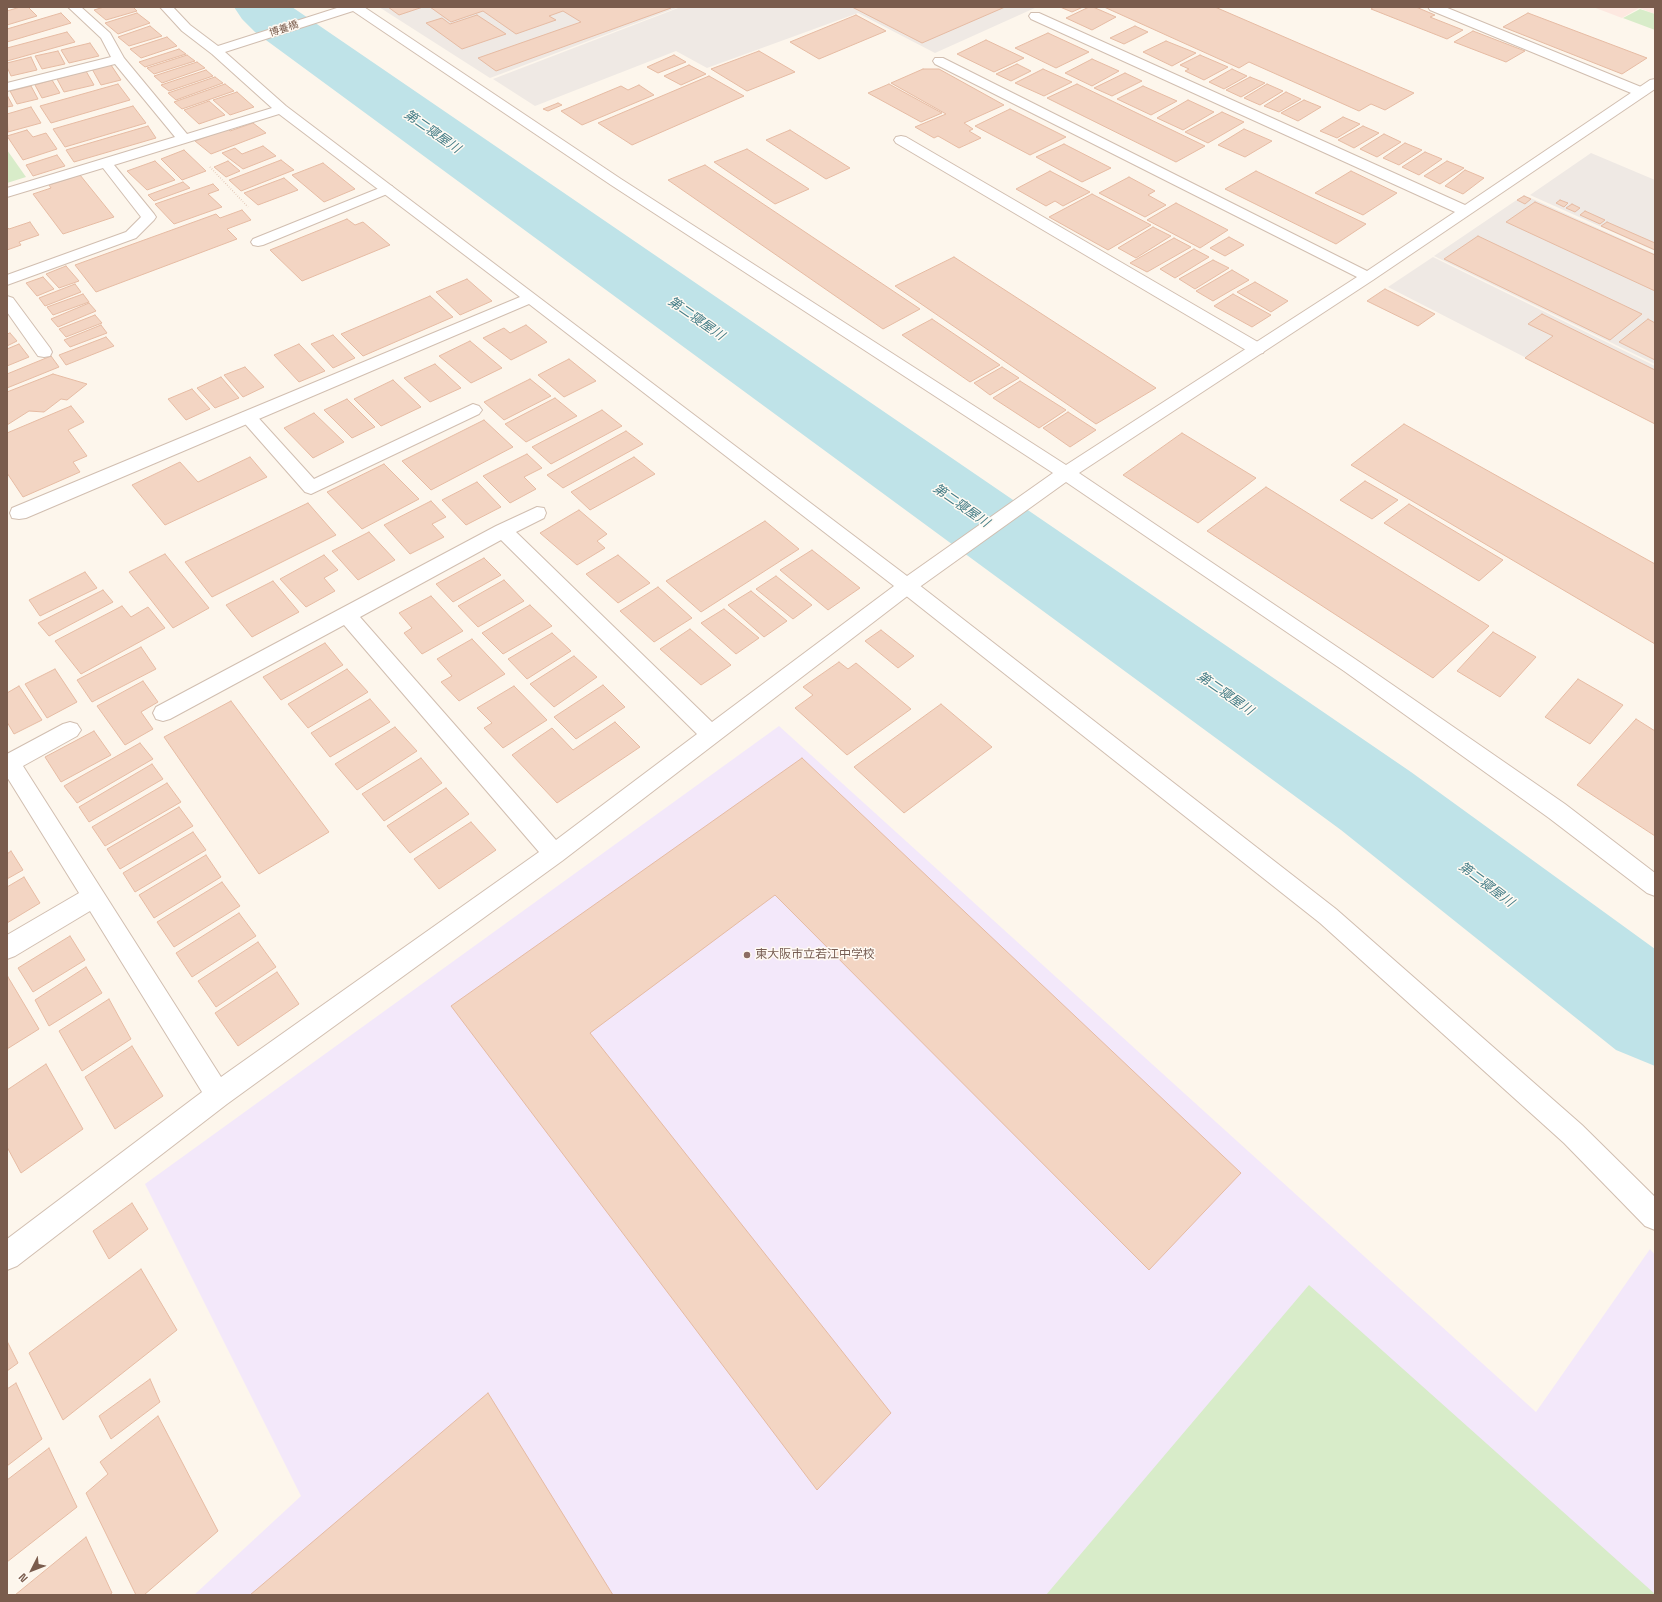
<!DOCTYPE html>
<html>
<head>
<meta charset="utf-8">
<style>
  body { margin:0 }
  #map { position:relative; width:1662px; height:1602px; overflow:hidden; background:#fdf6ec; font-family:"Space Grotesk",sans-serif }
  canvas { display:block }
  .frame { position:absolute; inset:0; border:8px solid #7a5c4d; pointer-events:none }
  .north { position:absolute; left:12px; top:1550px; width:40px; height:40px; -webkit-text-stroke:3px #fffaf3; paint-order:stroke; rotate:228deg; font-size:11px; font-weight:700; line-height:16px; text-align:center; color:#7a5c4d }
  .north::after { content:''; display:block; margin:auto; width:14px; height:18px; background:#7a5c4d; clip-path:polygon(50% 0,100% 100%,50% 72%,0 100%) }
</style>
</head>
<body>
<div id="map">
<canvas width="1662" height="1602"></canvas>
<div class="frame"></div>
<div class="north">N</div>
</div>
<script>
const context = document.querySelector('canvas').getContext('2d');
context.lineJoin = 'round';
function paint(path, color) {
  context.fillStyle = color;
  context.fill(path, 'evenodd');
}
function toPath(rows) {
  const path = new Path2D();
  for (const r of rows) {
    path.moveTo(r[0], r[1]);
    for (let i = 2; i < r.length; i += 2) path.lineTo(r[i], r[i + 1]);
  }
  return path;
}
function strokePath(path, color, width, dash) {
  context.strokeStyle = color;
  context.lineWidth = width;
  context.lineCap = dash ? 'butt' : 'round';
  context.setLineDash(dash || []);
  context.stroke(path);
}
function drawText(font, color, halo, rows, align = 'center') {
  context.font = font + ' "Space Grotesk","Noto Sans JP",sans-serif';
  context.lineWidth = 3;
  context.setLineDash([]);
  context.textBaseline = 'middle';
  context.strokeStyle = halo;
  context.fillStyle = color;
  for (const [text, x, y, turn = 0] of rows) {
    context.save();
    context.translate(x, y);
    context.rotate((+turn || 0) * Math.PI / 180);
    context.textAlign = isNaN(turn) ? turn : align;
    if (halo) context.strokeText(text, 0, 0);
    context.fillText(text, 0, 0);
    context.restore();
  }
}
paint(toPath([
  [1593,7,1655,7,1655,14,1639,8,1622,18]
]), '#fde8e0');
paint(toPath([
  [379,7,674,7,676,8,490,78],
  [676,7,1037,7,935,53,858,13,707,68,676,51,535,106,493,79,678,8],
  [1591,153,1655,180,1655,251,1530,195],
  [1524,195,1655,254,1655,364,1434,256],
  [1433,257,1655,366,1655,424,1388,287]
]), '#efe9e4');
paint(toPath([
  [779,726,1536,1412,1650,1249,1655,1255,1655,1595,194,1595,301,1496,145,1184]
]), '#f3e8fa');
paint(toPath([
  [1640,9,1655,14,1655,30,1623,18],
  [7,150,26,177,7,183],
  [1309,1285,1655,1594,1655,1595,1046,1595]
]), '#d8ecc9');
paint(toPath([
  [234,7,292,7,1411,772,1655,949,1655,1066,1616,1050,1341,830,255,32,242,19,234,7]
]), '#bfe3e8');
const building = toPath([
  [20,7,28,7,37,16,7,25,7,11,20,7],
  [104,7,133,7,137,11,106,20,94,10,104,7],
  [388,7,423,7,399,15,388,7],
  [430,7,670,7,671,8,496,71,478,58,581,22,563,11,549,16,556,20,516,34,483,11,451,22,430,7],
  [852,7,1005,7,922,43,852,7],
  [1060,7,1083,7,1072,12,1060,7],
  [1089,7,1093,7,1116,17,1092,30,1066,18,1089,7],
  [1104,7,1215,7,1414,93,1385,110,1371,104,1359,111,1249,62,1239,68,1104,7],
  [1374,7,1416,7,1435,15,1430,17,1463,30,1447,39,1371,9,1374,7],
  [61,13,71,23,7,42,7,29,61,13],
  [137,13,150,23,118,34,105,23,137,13],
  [1528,13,1647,58,1622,74,1503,27,1528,13],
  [477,15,506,34,462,49,426,23,442,18,450,24,477,15],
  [856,15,886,31,819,59,790,42,856,15],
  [150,26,162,36,129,46,118,37,150,26],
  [1135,26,1148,32,1124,44,1110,38,1135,26],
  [1473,31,1525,51,1506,62,1454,42,1473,31],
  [67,32,75,42,7,61,7,48,67,32],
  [1048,33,1089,52,1056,68,1015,48,1048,33],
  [167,37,177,46,141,58,130,49,167,37],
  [986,40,1024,58,994,72,957,54,986,40],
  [1166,41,1196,53,1172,66,1143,52,1166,41],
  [90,43,99,56,69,63,61,50,90,43],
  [179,49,186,54,145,67,139,62,179,49],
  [58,51,65,64,42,69,35,56,58,51],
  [759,51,795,72,747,91,711,69,759,51],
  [187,55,195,61,154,74,147,68,187,55],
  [674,55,686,62,658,73,647,67,674,55],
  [1200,55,1228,67,1204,80,1185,71,1189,69,1180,65,1200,55],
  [31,57,37,70,11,76,7,67,7,63,31,57],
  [1092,59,1119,71,1092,86,1065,73,1092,59],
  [197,62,205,68,162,83,154,76,197,62],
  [1017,64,1031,71,1011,81,996,74,1017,64],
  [111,65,121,80,101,85,92,69,111,65],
  [689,65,706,74,681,85,664,76,689,65],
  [923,69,939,69,1004,105,964,123,973,129,969,131,981,138,959,148,938,136,934,138,915,127,946,114,891,83,923,69],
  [1043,69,1072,82,1044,96,1015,83,1043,69],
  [1232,69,1247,76,1224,89,1209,82,1232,69],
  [206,70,213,76,169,91,161,85,206,70],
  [86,71,94,85,64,92,57,79,86,71],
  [1125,73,1142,81,1112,96,1094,88,1125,73],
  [709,76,744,96,632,145,598,123,709,76],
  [215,77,223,83,176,100,168,93,215,77],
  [1250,77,1265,83,1241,97,1226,90,1250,77],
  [52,80,60,93,42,98,35,85,52,80],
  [118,84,130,100,51,123,40,106,118,84],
  [225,84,234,91,182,109,174,102,225,84],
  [889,84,942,113,921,122,868,93,889,84],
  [1077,84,1205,146,1176,162,1047,98,1077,84],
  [1267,84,1283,91,1260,105,1244,98,1267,84],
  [639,85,654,95,582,125,561,111,621,86,628,90,639,85],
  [31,86,38,99,17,104,10,91,31,86],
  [1143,86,1177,101,1151,115,1117,99,1143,86],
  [237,92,254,107,230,115,213,100,237,92],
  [1286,92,1301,99,1279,112,1264,106,1286,92],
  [7,95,13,106,7,107,7,95],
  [1188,100,1214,112,1183,130,1157,118,1188,100],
  [1304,100,1321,107,1298,121,1281,113,1304,100],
  [209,101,225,115,199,124,184,110,209,101],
  [558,103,562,105,548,111,543,109,558,103],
  [133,106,146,123,65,147,53,129,133,106],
  [31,107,41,123,8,132,7,114,31,107],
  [1010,109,1066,137,1030,155,975,126,1010,109],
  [1222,112,1244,122,1208,143,1185,132,1222,112],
  [1343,117,1360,124,1337,138,1320,131,1343,117],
  [253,123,266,133,211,154,195,141,228,129,230,131,253,123],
  [148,126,156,138,74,162,66,150,148,126],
  [1363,126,1379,133,1354,148,1338,140,1363,126],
  [1244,129,1272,141,1245,157,1218,145,1244,129],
  [27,130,33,137,46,133,57,149,23,160,7,136,27,130],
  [790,130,850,168,826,179,766,140,790,130],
  [1384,134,1401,142,1377,157,1360,149,1384,134],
  [1405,143,1422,150,1399,165,1383,158,1405,143],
  [1064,144,1111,168,1082,182,1036,157,1064,144],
  [263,146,276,156,243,169,222,153,235,148,242,154,263,146],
  [747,149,809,189,775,204,714,162,747,149],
  [184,150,206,171,182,180,161,159,184,150],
  [1425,152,1442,159,1419,175,1402,167,1425,152],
  [57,155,65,166,33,176,26,165,57,155],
  [281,160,294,170,241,191,229,180,281,160],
  [155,161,175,180,147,190,127,171,155,161],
  [228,161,240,171,226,177,214,167,228,161],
  [1447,161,1464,168,1440,184,1424,176,1447,161],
  [323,163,355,189,324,202,292,175,323,163],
  [705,165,920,309,883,329,668,180,705,165],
  [1465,170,1484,178,1463,194,1445,186,1465,170],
  [1050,171,1090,192,1063,206,1055,201,1046,206,1016,189,1050,171],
  [1256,171,1366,224,1336,244,1225,189,1256,171],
  [1351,171,1397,193,1363,215,1315,193,1351,171],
  [80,175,114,217,63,234,33,194,51,188,49,185,80,175],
  [1129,177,1155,191,1148,195,1166,205,1145,217,1099,193,1129,177],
  [284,178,298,190,258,205,244,193,284,178],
  [183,182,190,188,154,201,148,195,183,182],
  [213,184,219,190,208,194,222,207,174,224,155,204,213,184],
  [1092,194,1151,225,1108,250,1049,217,1092,194],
  [1524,196,1531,199,1525,204,1517,200,1524,196],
  [1560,200,1568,203,1564,207,1556,203,1560,200],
  [1535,202,1655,255,1655,291,1506,222,1535,202],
  [1176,203,1228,230,1200,248,1147,220,1176,203],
  [1572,204,1580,208,1575,212,1566,208,1572,204],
  [242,210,251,220,227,229,237,239,96,292,75,265,216,214,220,218,242,210],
  [1585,211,1605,220,1600,224,1580,215,1585,211],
  [347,219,355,225,363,222,390,245,302,281,270,250,347,219],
  [30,222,39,235,19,242,21,245,7,250,7,227,9,229,30,222],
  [1607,222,1655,243,1655,250,1601,226,1607,222],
  [1153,227,1171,236,1136,258,1118,248,1153,227],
  [1478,236,1642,314,1610,340,1444,259,1478,236],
  [1229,237,1244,245,1225,256,1210,248,1229,237],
  [1174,238,1191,247,1147,272,1130,263,1174,238],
  [1194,249,1209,257,1175,278,1160,269,1194,249],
  [954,257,1156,388,1096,424,895,286,954,257],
  [1213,260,1229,268,1195,289,1179,279,1213,260],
  [66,266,79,281,59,288,46,274,66,266],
  [1232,270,1249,280,1213,301,1196,291,1232,270],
  [43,277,54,289,37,296,26,283,43,277],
  [467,279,492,301,460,315,436,292,467,279],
  [1255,282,1288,301,1271,312,1237,292,1255,282],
  [75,284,81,292,45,306,39,298,75,284],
  [1385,289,1435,314,1418,326,1367,301,1385,289],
  [83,294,89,302,53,315,47,307,83,294],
  [1233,294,1271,315,1252,327,1214,306,1233,294],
  [430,296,453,317,363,356,341,334,430,296],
  [89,303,96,311,58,327,51,319,89,303],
  [1542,314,1655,370,1655,424,1525,358,1553,336,1528,324,1542,314],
  [95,315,102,323,66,337,59,329,95,315],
  [932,319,1000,365,970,382,902,335,932,319],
  [1648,319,1655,323,1655,360,1619,342,1648,319],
  [101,325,107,333,70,347,64,340,101,325],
  [526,325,547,342,511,360,483,338,504,328,510,333,526,325],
  [10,333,17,341,7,346,7,334,10,333],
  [333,335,355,358,333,368,311,344,333,335],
  [106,337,114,346,66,365,59,355,106,337],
  [470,341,502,368,471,383,439,356,470,341],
  [19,344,29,357,7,366,7,349,19,344],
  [299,344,325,371,299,382,274,355,299,344],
  [51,356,59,367,7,388,7,374,51,356],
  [569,359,596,381,564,397,538,375,569,359],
  [435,364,461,388,430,402,404,378,435,364],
  [245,367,264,387,243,397,224,375,245,367],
  [1002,367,1019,378,990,395,974,383,1002,367],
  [53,374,87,384,67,400,61,399,44,412,29,411,7,425,7,392,53,374],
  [221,377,239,398,215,408,197,388,221,377],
  [530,379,551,396,504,420,484,402,530,379],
  [393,380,421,407,381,426,354,399,393,380],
  [1020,381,1066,410,1039,428,993,398,1020,381],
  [192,389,210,409,186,420,168,399,192,389],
  [555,398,577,416,526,442,505,424,555,398],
  [347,399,375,427,352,438,324,410,347,399],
  [71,406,84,422,68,430,87,456,73,462,80,472,23,497,7,473,7,433,71,406],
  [602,410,622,426,551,464,532,447,602,410],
  [1068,412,1096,430,1070,447,1043,428,1068,412],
  [314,413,344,442,313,458,284,428,314,413],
  [484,420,513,447,431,490,402,461,484,420],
  [1404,424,1655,564,1655,644,1351,465,1404,424],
  [626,431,643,444,563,488,547,475,626,431],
  [1182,433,1256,478,1198,523,1123,475,1182,433],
  [527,454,542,468,524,477,536,489,510,503,483,476,527,454],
  [250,457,267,477,165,525,132,485,180,462,198,482,250,457],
  [634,457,655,474,590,510,571,492,634,457],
  [384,464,419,499,362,529,327,492,384,464],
  [1365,481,1398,500,1372,519,1340,500,1365,481],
  [477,482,501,507,466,525,442,500,477,482],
  [1266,487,1489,626,1433,678,1207,531,1266,487],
  [431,501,446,517,432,524,444,537,410,554,384,525,431,501],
  [308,503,336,535,212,597,185,562,308,503],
  [1409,504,1503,560,1479,581,1384,523,1409,504],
  [579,510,607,534,597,541,605,548,577,565,540,533,579,510],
  [765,521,799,549,701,612,666,581,765,521],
  [369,532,395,560,358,580,332,551,369,532],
  [812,550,860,588,828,610,780,570,812,550],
  [165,554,209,608,173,628,129,572,165,554],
  [324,555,338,570,324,578,335,591,306,607,280,579,324,555],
  [618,555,650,583,618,603,586,574,618,555],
  [484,558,501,575,453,602,436,584,484,558],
  [85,572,97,588,40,616,29,600,85,572],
  [776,576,812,605,793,619,756,589,776,576],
  [504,580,524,601,478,627,458,606,504,580],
  [273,581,299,612,252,637,226,605,273,581],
  [658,587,692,618,654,642,620,611,658,587],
  [103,590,113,602,49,636,38,623,103,590],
  [751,591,787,621,764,637,728,605,751,591],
  [431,596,463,631,422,654,404,633,412,628,399,613,431,596],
  [530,605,552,626,503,654,482,633,530,605],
  [122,606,131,617,148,607,165,628,81,674,55,641,122,606],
  [724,609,759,638,736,654,701,623,724,609],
  [690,629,731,665,701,685,660,649,690,629],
  [881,630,914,656,898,668,865,641,881,630],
  [1493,632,1536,657,1500,697,1457,671,1493,632],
  [552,633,571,651,527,679,508,659,552,633],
  [472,639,505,674,459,701,441,682,452,676,437,659,472,639],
  [325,643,343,665,281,700,263,677,325,643],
  [141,647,156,669,92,702,77,680,141,647],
  [574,656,597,677,554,707,530,684,574,656],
  [839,662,848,669,856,663,911,709,847,755,795,708,813,695,803,687,839,662],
  [55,669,77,702,47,718,25,684,55,669],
  [347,669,368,692,308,728,288,704,347,669],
  [1578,679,1623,705,1590,744,1545,717,1578,679],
  [143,681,158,702,141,712,153,729,125,745,97,706,143,681],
  [603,685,625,707,576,739,554,717,603,685],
  [19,686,42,720,14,734,7,722,7,693,19,686],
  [514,686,547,720,503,748,484,728,492,723,477,708,514,686],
  [370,699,390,722,330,757,311,733,370,699],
  [231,701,329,832,259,874,164,737,231,701],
  [941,704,992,747,904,813,854,767,941,704],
  [1636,719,1655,731,1655,836,1577,785,1636,719],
  [615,722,640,747,557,803,512,755,552,728,573,750,615,722],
  [395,727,417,751,357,790,335,764,395,727],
  [94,731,111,755,61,782,45,757,94,731],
  [140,743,153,759,77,803,64,786,140,743],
  [421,758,442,783,384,821,362,794,421,758],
  [802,758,1241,1173,1149,1270,775,895,590,1033,891,1413,817,1490,451,1006,802,758],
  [152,764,163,779,89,822,79,807,152,764],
  [167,783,181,802,105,846,92,827,167,783],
  [446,788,469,814,410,853,387,826,446,788],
  [179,807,193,826,120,869,107,849,179,807],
  [471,822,496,850,439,889,414,859,471,822],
  [193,832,206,850,135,892,123,873,193,832],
  [11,851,23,870,7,879,7,854,11,851],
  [206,855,221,877,154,918,139,895,206,855],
  [24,877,40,903,7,923,7,887,24,877],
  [222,882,240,906,174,947,157,922,222,882],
  [239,913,256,936,192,977,176,953,239,913],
  [70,936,85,960,33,992,18,968,70,936],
  [258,942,276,967,216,1007,198,981,258,942],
  [86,967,102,993,49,1026,35,1000,86,967],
  [277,972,299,1004,238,1046,215,1013,277,972],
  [8,977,39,1029,7,1049,7,978,8,977],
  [109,999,131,1039,82,1071,59,1031,109,999],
  [132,1046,163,1096,115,1129,85,1077,132,1046],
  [46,1064,83,1129,21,1173,7,1147,7,1090,46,1064],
  [132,1203,148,1229,109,1259,93,1231,132,1203],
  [141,1269,177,1330,63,1420,29,1353,141,1269],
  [7,1341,18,1363,7,1371,7,1341],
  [150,1379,160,1402,111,1439,99,1416,150,1379],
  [16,1383,42,1439,7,1466,7,1389,16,1383],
  [488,1393,613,1595,250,1595,488,1393],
  [158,1416,218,1531,144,1595,136,1595,86,1493,108,1474,100,1462,158,1416],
  [49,1448,77,1507,7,1562,7,1480,49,1448],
  [86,1537,112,1593,109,1595,15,1595,86,1537]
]);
paint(building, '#f3d5c3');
strokePath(building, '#e6bba3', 1);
const service = toPath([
  [1428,7,1445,7,1646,89,1648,92,1646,95,1636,95,1430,10,1428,7],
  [901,136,906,137,1263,345,1265,349,1263,353,1257,354,1251,353,896,143,894,140,896,137,901,136],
  [387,185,392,186,394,189,392,192,263,245,258,246,253,245,251,242,253,239,387,185],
  [7,296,13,298,50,348,52,352,50,356,44,357,38,356,7,312,7,296],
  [473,404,479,406,482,410,479,414,311,494,305,492,239,417,242,413,248,411,254,413,314,479,473,404]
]);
const minor = toPath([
  [68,7,81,7,110,33,124,58,187,134,272,108,212,54,182,31,160,7,173,7,190,25,218,46,340,7,364,7,621,179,1066,465,1357,277,935,64,933,61,935,58,943,58,1367,271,1455,212,1031,19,1029,16,1031,13,1039,13,1465,205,1650,80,1655,79,1655,89,1373,280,1079,473,1358,661,1565,804,1655,873,1655,896,1647,893,1549,818,1344,671,1066,482,914,591,562,861,227,1104,17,1266,7,1270,7,1239,202,1092,90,911,15,956,7,959,7,935,79,893,7,777,7,754,63,724,70,722,77,724,81,730,77,736,23,766,221,1077,539,852,344,625,170,719,163,721,156,719,153,713,156,707,496,526,537,507,544,508,546,513,544,518,516,532,712,722,894,586,529,304,26,518,19,519,12,518,10,513,12,508,520,297,279,114,114,165,154,214,156,217,154,220,136,238,7,285,7,275,126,232,141,217,103,168,7,197,7,188,175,137,115,64,7,91,7,83,111,57,101,38,68,7],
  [353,11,611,185,1053,473,907,576,286,106,225,52,353,11],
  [501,540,697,734,556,840,360,617,501,540]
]);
const tertiary = toPath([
  [907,579,914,581,1336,909,1582,1125,1655,1197,1655,1230,1645,1226,1564,1143,1320,923,900,591,897,586,900,581,907,579]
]);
strokePath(service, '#d1beb0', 2);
strokePath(minor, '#d1beb0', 2);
strokePath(tertiary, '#d1beb0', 2);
strokePath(toPath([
  [210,167,248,207]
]), '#d9b8a5', 1.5, [0.5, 2]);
paint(service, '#fff');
paint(minor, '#fff');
paint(tertiary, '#fff');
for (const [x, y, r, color] of [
  [747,955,4,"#8d6e63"]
]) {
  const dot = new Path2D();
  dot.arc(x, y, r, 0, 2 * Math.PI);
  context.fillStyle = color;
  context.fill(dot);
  strokePath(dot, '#fffaf3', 1.5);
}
drawText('10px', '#7a5c4d', '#fffaf3', [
  ["博養橋",284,29,-18]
]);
drawText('12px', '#785e54', '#fffaf3', [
  ["東大阪市立若江中学校",755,955]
], 'left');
drawText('italic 13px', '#437c86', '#fffaf3', [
  ["第二寝屋川",432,132,35],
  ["第二寝屋川",696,319,35],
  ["第二寝屋川",961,506,35],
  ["第二寝屋川",1225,694,35],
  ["第二寝屋川",1486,885,37]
]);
</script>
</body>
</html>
